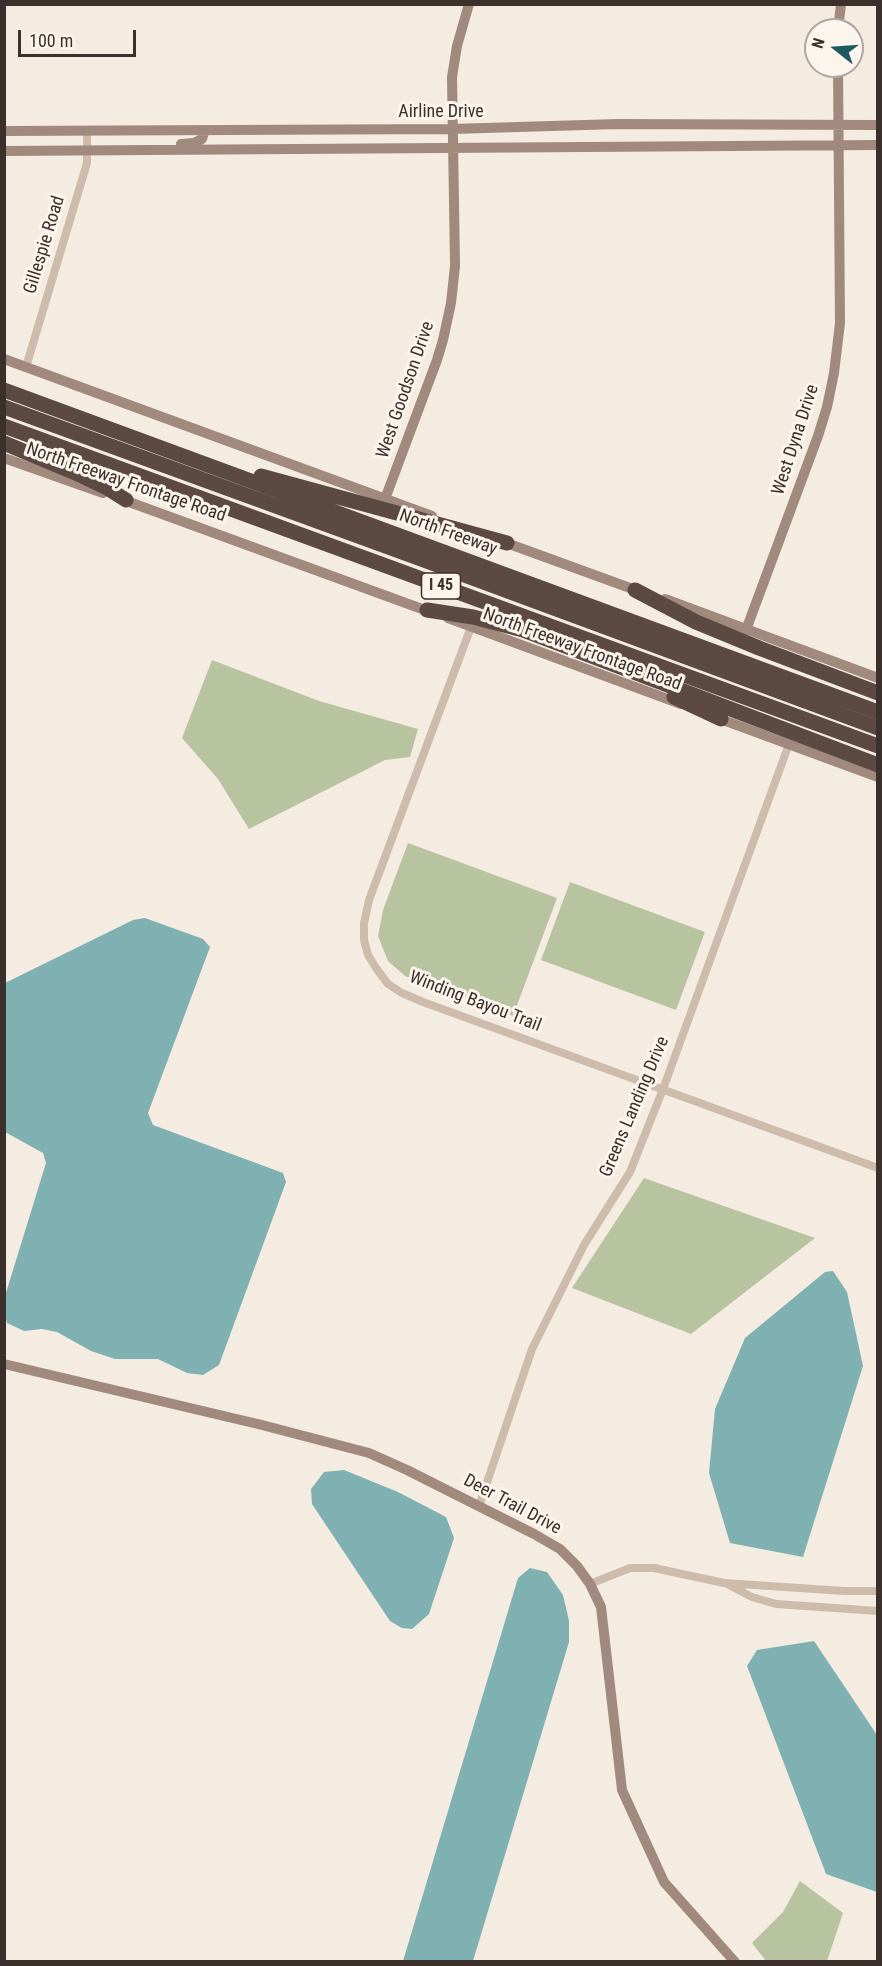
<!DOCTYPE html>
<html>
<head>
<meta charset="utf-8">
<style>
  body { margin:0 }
  #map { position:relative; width:882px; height:1966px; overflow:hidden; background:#f4ebe1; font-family:"Roboto Condensed",sans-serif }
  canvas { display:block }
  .frame { position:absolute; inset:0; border:6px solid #3b302b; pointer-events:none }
  .north { position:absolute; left:804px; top:18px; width:60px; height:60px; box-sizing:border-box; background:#fbf5ee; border:2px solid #aea6a0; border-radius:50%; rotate:287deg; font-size:16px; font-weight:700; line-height:24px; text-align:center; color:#3b302b }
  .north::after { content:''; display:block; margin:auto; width:21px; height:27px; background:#1f5a5e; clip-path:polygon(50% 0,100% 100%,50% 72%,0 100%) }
  .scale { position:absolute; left:18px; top:30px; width:118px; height:27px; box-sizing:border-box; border:3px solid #3b302b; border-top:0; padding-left:8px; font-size:18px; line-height:21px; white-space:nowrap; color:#3b302b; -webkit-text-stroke:4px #fbf5ee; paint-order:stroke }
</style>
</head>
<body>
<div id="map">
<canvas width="882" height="1966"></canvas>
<div class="frame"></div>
<div class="north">N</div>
<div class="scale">100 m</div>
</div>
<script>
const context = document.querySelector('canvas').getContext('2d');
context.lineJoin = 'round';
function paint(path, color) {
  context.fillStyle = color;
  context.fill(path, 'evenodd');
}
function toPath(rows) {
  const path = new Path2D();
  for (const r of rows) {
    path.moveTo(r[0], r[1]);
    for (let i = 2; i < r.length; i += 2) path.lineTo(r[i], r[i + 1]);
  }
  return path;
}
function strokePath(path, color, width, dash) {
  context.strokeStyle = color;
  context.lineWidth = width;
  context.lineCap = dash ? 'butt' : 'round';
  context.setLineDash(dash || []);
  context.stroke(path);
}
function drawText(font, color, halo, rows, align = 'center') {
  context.font = font + ' "Roboto Condensed",sans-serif';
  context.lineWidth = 6;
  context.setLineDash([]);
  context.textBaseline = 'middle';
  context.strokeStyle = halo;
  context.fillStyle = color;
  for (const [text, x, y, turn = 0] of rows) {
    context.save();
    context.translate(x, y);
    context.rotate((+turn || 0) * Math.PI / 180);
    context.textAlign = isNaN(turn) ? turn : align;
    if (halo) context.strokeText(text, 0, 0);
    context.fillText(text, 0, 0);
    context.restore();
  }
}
paint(toPath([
  [212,660,319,701,418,729,410,757,385,760,249,829,218,779,182,738],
  [408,843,557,898,513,1016,405,976,388,961,378,936,383,910],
  [570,882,705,932,676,1010,541,960],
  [644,1178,815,1238,691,1334,572,1288],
  [800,1881,843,1913,827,1961,766,1961,752,1943,783,1912]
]), '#b8c4a0');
paint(toPath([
  [145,918,203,939,210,947,148,1113,153,1125,283,1173,286,1182,219,1365,203,1375,187,1373,158,1359,115,1359,91,1351,57,1332,42,1329,24,1331,7,1323,5,1315,5,1296,46,1163,43,1153,5,1132,5,983,133,920],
  [833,1271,847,1292,863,1366,803,1557,730,1543,709,1473,715,1409,745,1338,825,1272],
  [344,1470,398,1492,446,1517,454,1538,429,1614,412,1629,402,1628,390,1621,312,1504,311,1489,324,1472],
  [530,1568,547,1572,563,1595,569,1621,569,1642,473,1961,403,1961,518,1578],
  [814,1641,877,1735,877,1892,826,1874,747,1666,757,1650]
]), '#7fb0b2');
strokePath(toPath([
  [26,367,87,163,87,131],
  [471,627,369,900,364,923,364,940,368,955,376,968,388,984,402,993,423,1002,878,1168],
  [479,1506,532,1349,584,1245,630,1172,663,1089,789,744],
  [590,1584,630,1568,654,1568,724,1583,844,1591,878,1591],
  [727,1584,752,1597,776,1604,878,1611]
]), '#cdbbac', 8);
strokePath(toPath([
  [838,30,841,4],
  [4,131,452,129,618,124,878,125],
  [181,144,194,143,202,139,205,130],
  [4,151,878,145],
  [4,359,432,516],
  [4,458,103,493],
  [121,499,433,613],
  [385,499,437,360,443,340,451,303,455,266,452,77,457,46,469,4],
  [501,541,641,592],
  [665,599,878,678],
  [448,618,681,704],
  [746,630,818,436,827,407,834,373,840,323,838,66],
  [715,717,878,777],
  [4,1364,262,1425,369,1453,407,1470,534,1534,560,1549,577,1566,590,1584,601,1607,622,1790,664,1882,735,1962]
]), '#a18a7d', 10);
strokePath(toPath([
  [4,390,878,712],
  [4,407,421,559,878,728],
  [4,426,878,746],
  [4,443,78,474,107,488,126,500],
  [261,476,507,543],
  [635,590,696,622,759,648,878,693],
  [427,610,473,617,523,630,878,765],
  [674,697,721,719]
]), '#5c4a42', 15);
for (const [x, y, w] of [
  [441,586,39]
]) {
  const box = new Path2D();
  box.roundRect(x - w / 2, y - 13, w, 26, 4.5);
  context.fillStyle = '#fbf5ee';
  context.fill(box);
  strokePath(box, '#3b302b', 1.5);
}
drawText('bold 16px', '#3b302b', null, [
  ["I 45",441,586]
]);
drawText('18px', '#3b302b', '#fbf5ee', [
  ["Airline Drive",441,112],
  ["Gillespie Road",45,245,-73],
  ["West Goodson Drive",406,390,-71],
  ["West Dyna Drive",796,440,-72],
  ["North Freeway Frontage Road",126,483,19],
  ["North Freeway",448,533,20],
  ["North Freeway Frontage Road",582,650,20],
  ["Winding Bayou Trail",475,1002,21],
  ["Greens Landing Drive",635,1107,-67],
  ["Deer Trail Drive",512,1505,28]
]);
</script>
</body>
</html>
